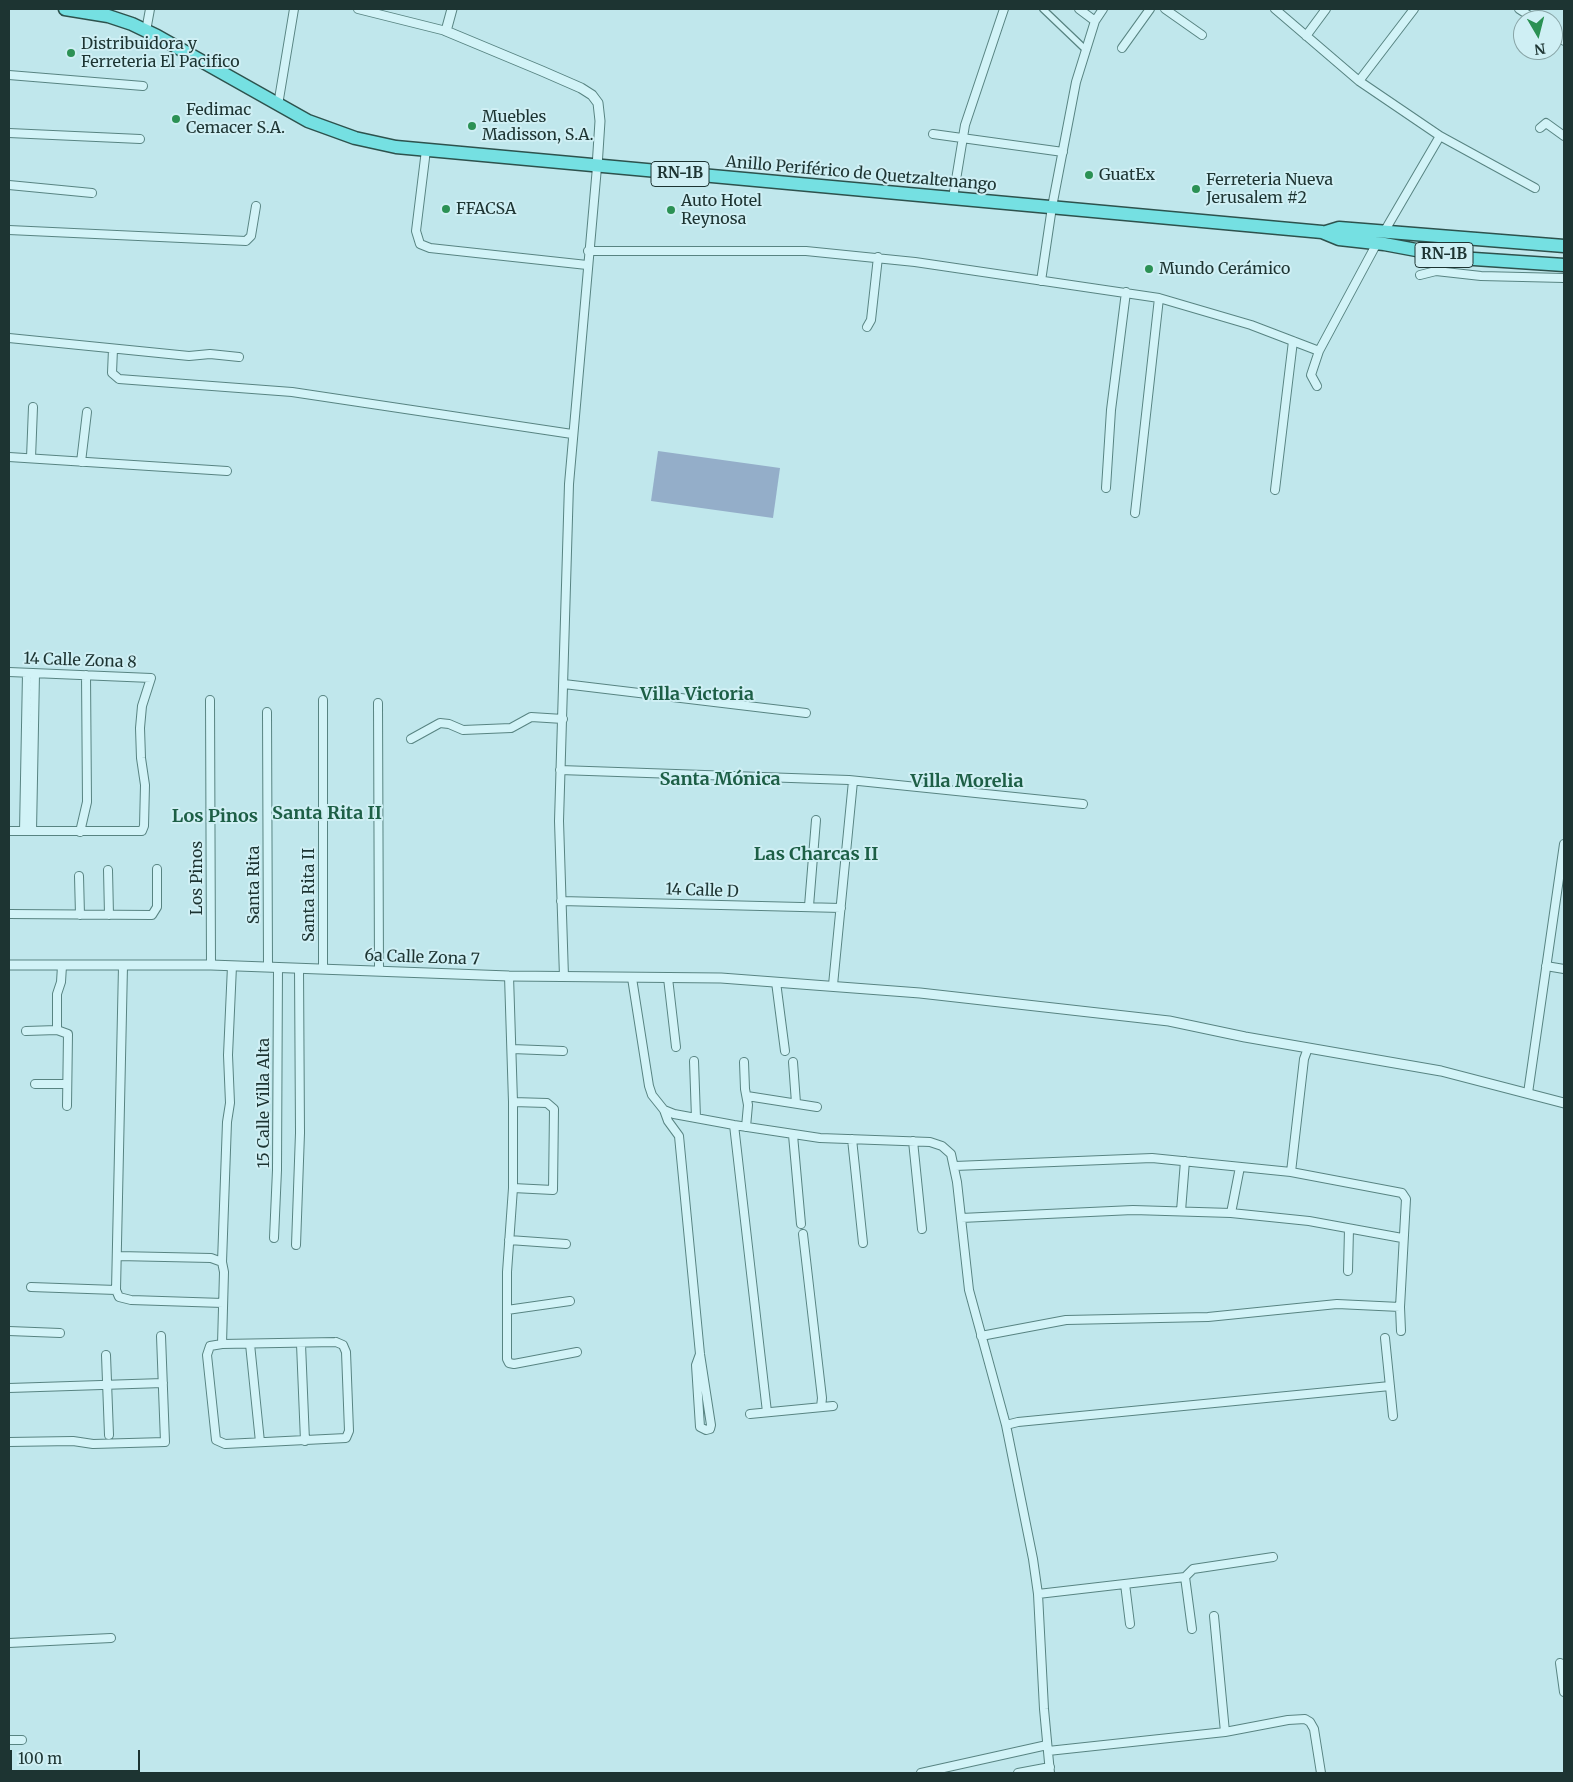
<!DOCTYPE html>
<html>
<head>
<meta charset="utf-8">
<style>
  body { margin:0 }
  #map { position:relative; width:1573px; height:1782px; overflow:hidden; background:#c0e7ec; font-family:Merriweather,serif }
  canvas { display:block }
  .frame { position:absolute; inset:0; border:10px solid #1d3432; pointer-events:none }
  .north { position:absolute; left:1513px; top:10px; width:50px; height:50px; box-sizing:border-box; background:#cfeff4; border:1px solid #88a4a6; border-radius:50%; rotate:172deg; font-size:14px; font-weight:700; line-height:20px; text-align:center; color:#1d3432 }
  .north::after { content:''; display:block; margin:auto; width:18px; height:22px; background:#2b9154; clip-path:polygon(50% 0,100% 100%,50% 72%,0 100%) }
  .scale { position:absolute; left:10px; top:1750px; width:130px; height:22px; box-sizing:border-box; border:2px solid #1d3432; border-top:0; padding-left:6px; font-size:15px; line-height:18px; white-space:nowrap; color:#1d3432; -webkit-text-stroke:4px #cfeff4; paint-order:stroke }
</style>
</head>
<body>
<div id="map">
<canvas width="1573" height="1782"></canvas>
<div class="frame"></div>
<div class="north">N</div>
<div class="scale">100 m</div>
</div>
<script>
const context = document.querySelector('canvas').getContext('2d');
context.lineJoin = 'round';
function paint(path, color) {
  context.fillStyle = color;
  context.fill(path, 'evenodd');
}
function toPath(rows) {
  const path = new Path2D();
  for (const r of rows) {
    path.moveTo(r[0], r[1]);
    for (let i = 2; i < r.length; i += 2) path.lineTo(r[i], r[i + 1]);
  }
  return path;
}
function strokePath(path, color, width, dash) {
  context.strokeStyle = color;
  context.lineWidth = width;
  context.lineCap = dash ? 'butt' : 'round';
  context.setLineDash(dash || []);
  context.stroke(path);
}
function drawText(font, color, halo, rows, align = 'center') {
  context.font = font + ' Merriweather,serif';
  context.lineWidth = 4;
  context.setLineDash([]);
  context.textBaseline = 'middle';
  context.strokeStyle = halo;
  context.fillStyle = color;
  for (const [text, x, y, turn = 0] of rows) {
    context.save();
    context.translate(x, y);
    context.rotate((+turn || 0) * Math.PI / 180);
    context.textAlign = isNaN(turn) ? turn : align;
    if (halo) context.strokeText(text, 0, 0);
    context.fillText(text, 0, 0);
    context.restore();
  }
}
paint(toPath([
  [658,451,780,468,773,518,651,501]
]), '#94aec9');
const pedestrian = toPath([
  [1043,9,1086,50]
]);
const minor = toPath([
  [358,9,446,31],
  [1079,9,1095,21],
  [1165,9,1202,35],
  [1275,9,1359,81,1440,136,1535,188],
  [1519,9,1536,20],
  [146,31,150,9],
  [1553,32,1564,41],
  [1306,36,1326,9],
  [1122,48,1150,9],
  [9,75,143,86],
  [1359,81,1414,9],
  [278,105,294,9],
  [1540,128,1546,123,1564,136],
  [9,133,140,139],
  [933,134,1063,152],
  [426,150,416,231,420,244,430,248,587,265],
  [9,185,92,193],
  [953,198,965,125,1004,9],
  [9,230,246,241,251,236,256,206],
  [1384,232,1440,136],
  [588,251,806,251,915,262,1159,298,1251,325,1319,351],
  [1420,275,1436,271,1481,276,1564,278],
  [1041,281,1052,207,1076,82,1095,21,1103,9],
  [867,327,871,320,878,257],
  [9,338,189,356,210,354,239,357],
  [113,349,112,373,119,379,292,392,572,434],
  [1317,386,1311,375,1319,351,1377,243],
  [9,457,227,471],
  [31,458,33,407],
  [81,462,87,412],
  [1106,488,1111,410,1126,292],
  [1275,490,1293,341],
  [1135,513,1159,298],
  [9,672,151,678,142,706,140,728,141,758,145,785,144,826,142,831,9,831],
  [564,684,806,713],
  [210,700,211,965],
  [323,700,323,969],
  [378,703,379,971],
  [267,712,268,967],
  [411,739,440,723,449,724,463,730,511,728,531,717,563,719],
  [560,770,849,780,1083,804],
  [24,831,27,673],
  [32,831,35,674],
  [80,832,87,802,86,675],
  [108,870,109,915],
  [79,876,80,915],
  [561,901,841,908],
  [809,906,816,820],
  [9,914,152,915,157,907,157,869],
  [123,966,116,1290,119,1297,131,1300,223,1303],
  [1546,966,1564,969],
  [509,976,513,1102,513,1188,507,1272,507,1359,509,1363,514,1364,577,1352],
  [564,977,559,821,569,484,597,167],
  [632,978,649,1086,652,1095,664,1110,668,1121,679,1136,700,1354,711,1425,710,1429,706,1430,700,1427,696,1365,700,1354],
  [668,978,676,1047],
  [776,982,785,1051],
  [833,985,853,781],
  [57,1030,57,994,61,982,62,966],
  [26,1031,57,1030,68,1034,67,1106],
  [512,1049,563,1051],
  [694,1061,696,1118],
  [744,1062,745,1089,748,1105,746,1127],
  [793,1062,796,1103],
  [35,1084,67,1084],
  [1528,1093,1564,844],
  [747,1096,817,1107],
  [664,1110,674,1114,734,1125,820,1138,930,1142,942,1146,951,1154,957,1182,969,1290,1006,1425,1033,1559,1038,1594,1044,1709,1050,1773],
  [734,1125,767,1412],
  [793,1135,801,1224],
  [852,1139,863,1243],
  [913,1141,922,1229],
  [955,1166,1152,1158,1291,1172,1402,1193,1406,1199,1400,1307,1401,1331],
  [1291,1172,1304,1059,1308,1048],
  [513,1188,553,1190,554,1109,547,1103,513,1102],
  [1181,1211,1185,1161],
  [1231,1213,1240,1167],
  [961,1218,1133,1210,1231,1213,1309,1221,1402,1238],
  [803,1234,822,1398,821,1407],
  [274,1238,277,1170,278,967],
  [509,1240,566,1244],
  [296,1245,300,1133,299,968],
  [118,1256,211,1258,222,1262],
  [1348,1271,1349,1229],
  [31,1287,116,1290],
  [507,1310,570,1301],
  [9,1331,60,1333],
  [981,1336,1066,1320,1208,1317,1337,1304,1400,1307],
  [1385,1338,1393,1416],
  [336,1342,343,1345,346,1352,349,1431,346,1438,225,1444,216,1440,207,1355,210,1346,222,1344,336,1342],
  [222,1344,224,1272,222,1262,227,1122,230,1103,228,1055,232,966],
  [250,1344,260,1442],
  [301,1344,305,1441],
  [106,1355,109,1435],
  [9,1388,163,1383],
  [750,1414,833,1406],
  [1006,1425,1018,1422,1390,1386],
  [9,1442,73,1441,93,1444,165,1442,161,1336],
  [1185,1577,1192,1629],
  [1125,1584,1130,1624],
  [1038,1594,1185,1577,1193,1569,1273,1557],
  [1214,1616,1225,1732],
  [9,1643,111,1638],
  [1560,1663,1564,1692],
  [9,1740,22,1740],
  [1048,1751,1225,1732,1288,1720,1305,1719,1310,1722,1314,1729,1321,1773],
  [921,1773,1047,1745],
  [1018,1773,1050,1767]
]);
const tertiary = toPath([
  [452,9,446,31,542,71,581,88,592,95,598,103,600,121,597,167],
  [9,965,211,965,509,976,721,978,920,993,1169,1021,1245,1037,1441,1071,1564,1103]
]);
const trunk = toPath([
  [65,9,108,16,132,24,157,36,308,121,355,138,396,147,1322,232,1339,239,1384,244,1459,258,1564,265],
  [1326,232,1339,228,1564,246]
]);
strokePath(pedestrian, '#588482', 8);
strokePath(minor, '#588482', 10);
strokePath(tertiary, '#588482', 11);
strokePath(trunk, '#2d524d', 15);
strokePath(pedestrian, '#d2f3f7', 5.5);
strokePath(minor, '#d2f3f7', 8);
strokePath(tertiary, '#d2f3f7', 9);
strokePath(trunk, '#75e0e2', 12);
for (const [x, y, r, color] of [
  [71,53,5,"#2b9154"],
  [176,119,5,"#2b9154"],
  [472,126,5,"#2b9154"],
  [1089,175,5,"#2b9154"],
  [1196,189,5,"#2b9154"],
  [446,209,5,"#2b9154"],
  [671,210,5,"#2b9154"],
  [1149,269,5,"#2b9154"]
]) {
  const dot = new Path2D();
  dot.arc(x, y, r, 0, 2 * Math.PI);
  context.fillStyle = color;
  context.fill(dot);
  strokePath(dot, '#cfeff4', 2);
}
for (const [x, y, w] of [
  [680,174,58],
  [1444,255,58]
]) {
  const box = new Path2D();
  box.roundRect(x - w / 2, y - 12.5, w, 25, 4);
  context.fillStyle = '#cfeff4';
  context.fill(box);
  strokePath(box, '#1d3432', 1);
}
drawText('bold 15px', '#1d3432', null, [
  ["RN-1B",680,174],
  ["RN-1B",1444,255]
]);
drawText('16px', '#1d3432', '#cfeff4', [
  ["Distribuidora y",81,44],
  ["Ferreteria El Pacifico",81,62],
  ["Fedimac",186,110],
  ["Cemacer S.A.",186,128],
  ["Muebles",482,117],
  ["Madisson, S.A.",482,135],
  ["GuatEx",1099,175],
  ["Ferreteria Nueva",1206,180],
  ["Jerusalem #2",1206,198],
  ["Auto Hotel",681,201],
  ["Reynosa",681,219],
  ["FFACSA",456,209],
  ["Mundo Cerámico",1159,269]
], 'left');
drawText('16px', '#1d3432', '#cfeff4', [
  ["Anillo Periférico de Quetzaltenango",861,174,5],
  ["14 Calle Zona 8",80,661,2],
  ["Los Pinos",197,878,-90],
  ["Santa Rita",254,885,-90],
  ["14 Calle D",702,891,2],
  ["Santa Rita II",309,895,-90],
  ["6a Calle Zona 7",422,958,2],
  ["15 Calle Villa Alta",264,1103,-90]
]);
drawText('bold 18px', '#1d5f46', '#cfeff4', [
  ["Villa Victoria",697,695],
  ["Santa Mónica",720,780],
  ["Villa Morelia",967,782],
  ["Santa Rita II",327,814],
  ["Los Pinos",215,817],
  ["Las Charcas II",816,855]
]);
</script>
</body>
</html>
